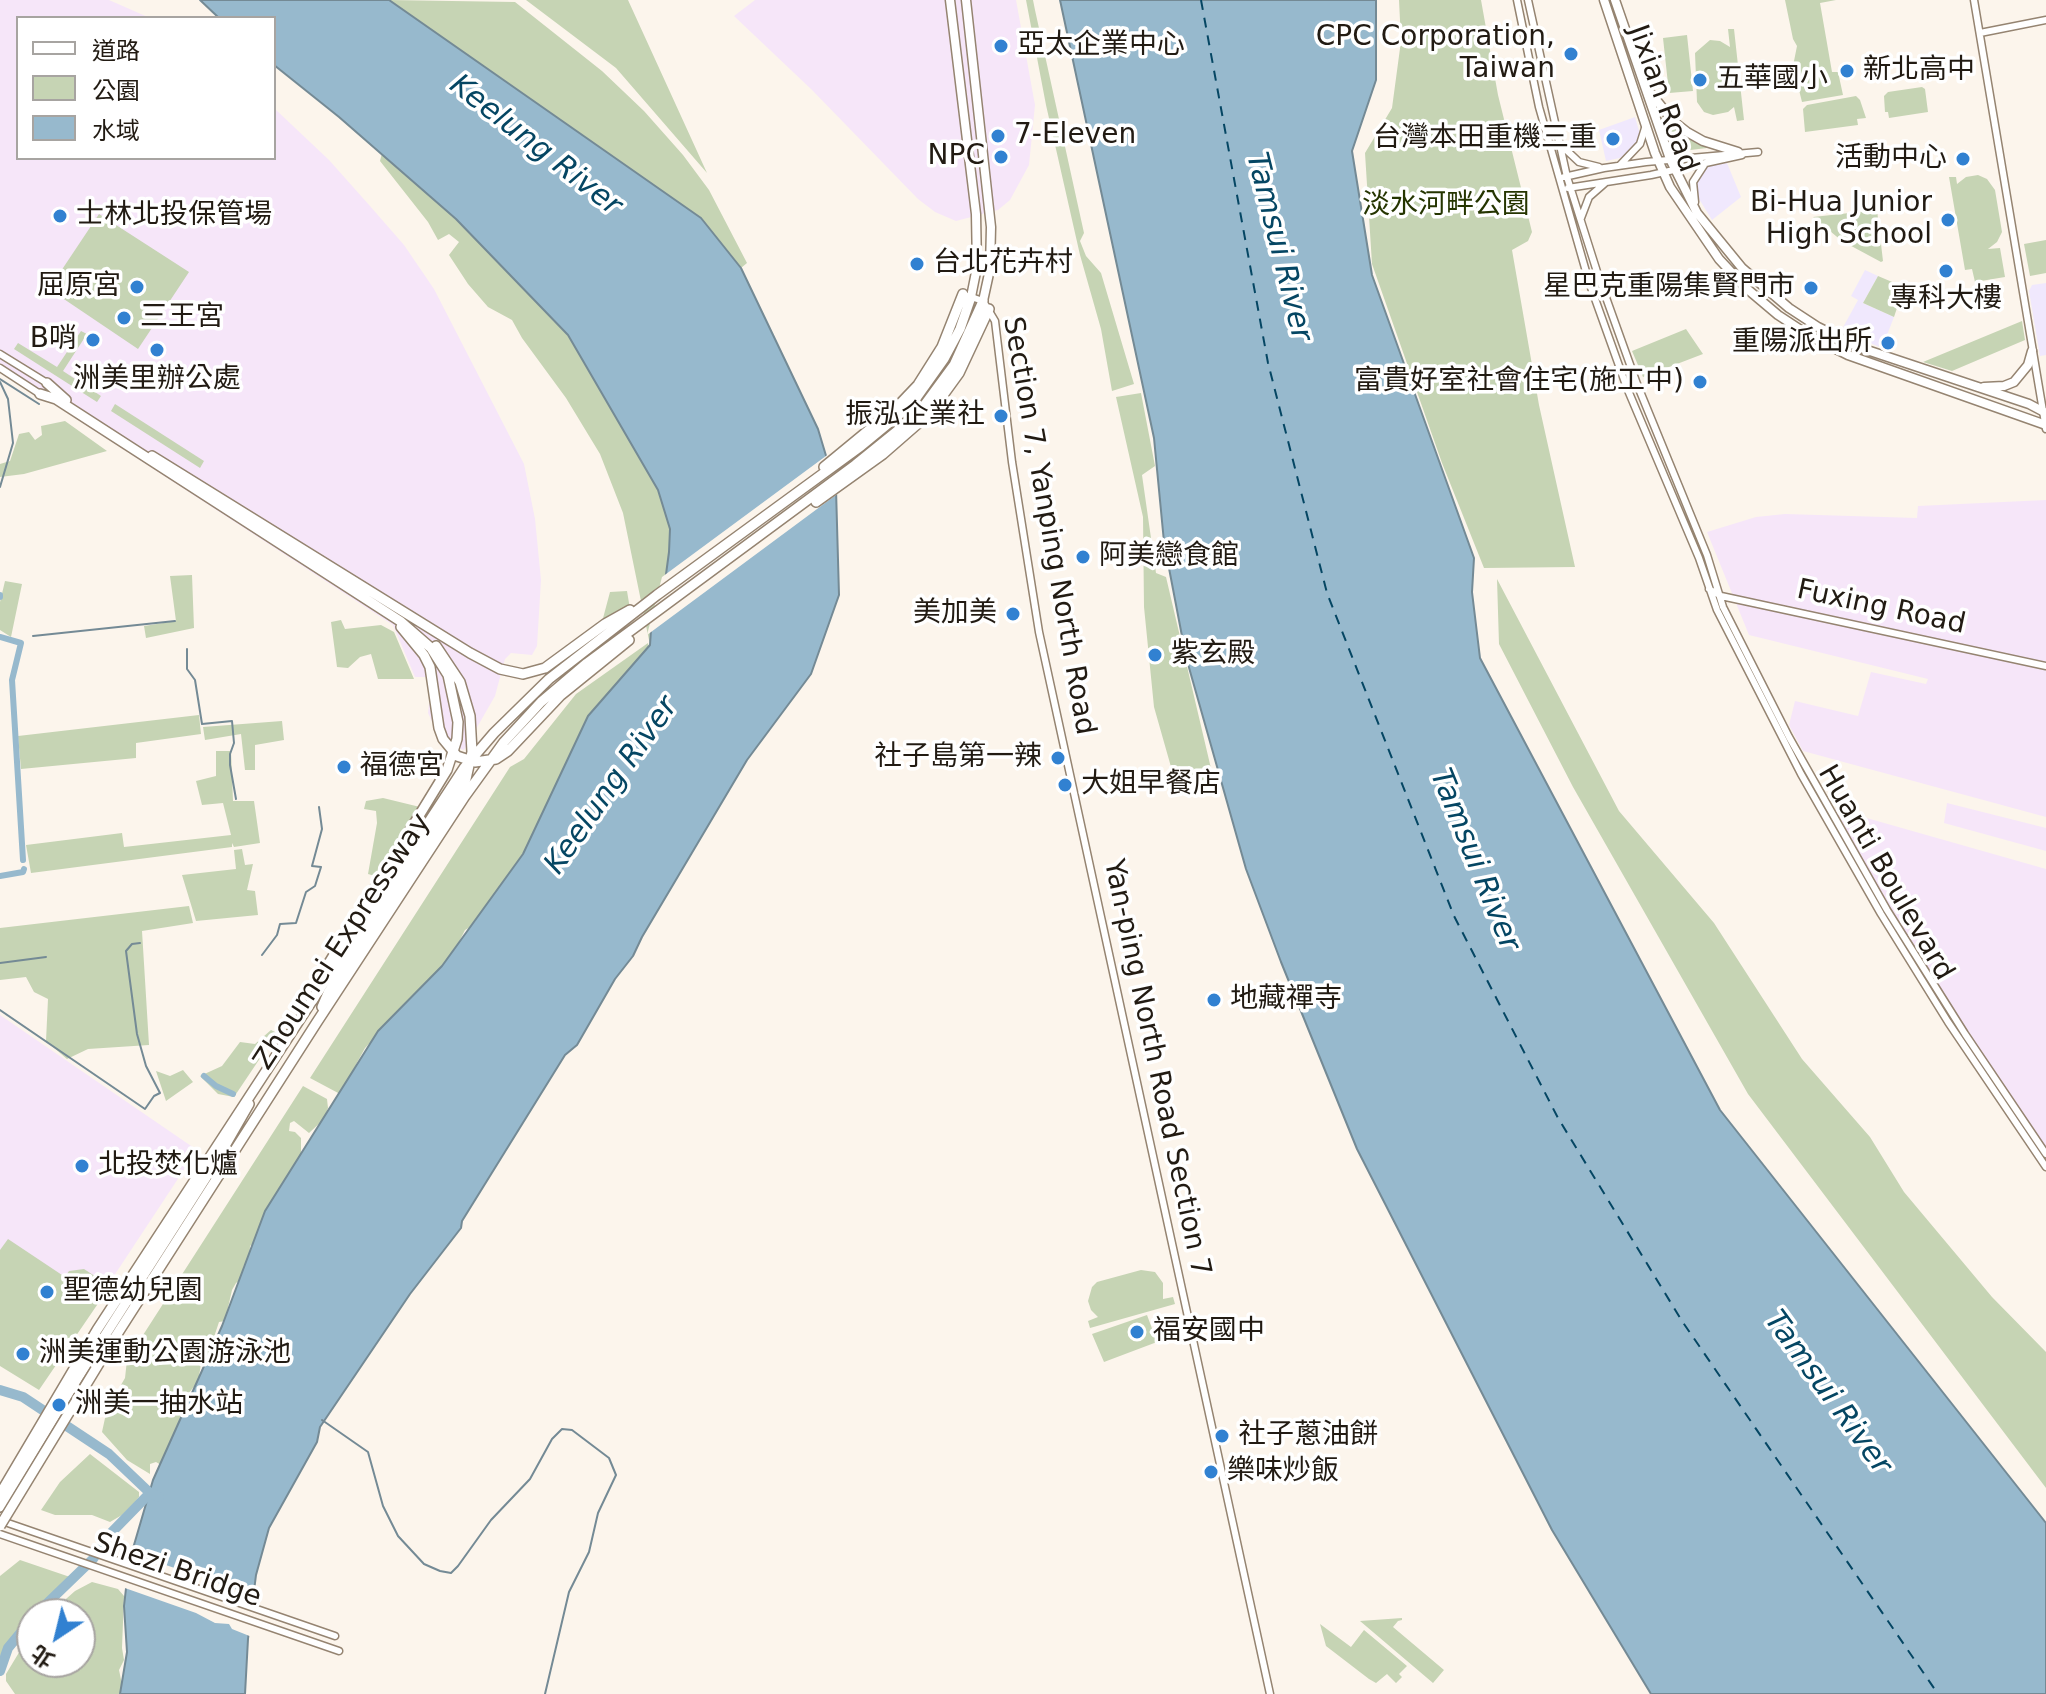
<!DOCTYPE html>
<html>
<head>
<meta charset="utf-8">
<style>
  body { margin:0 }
  #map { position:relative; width:2046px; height:1694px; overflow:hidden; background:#fcf5ec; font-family:"DejaVu Sans","Noto Sans TC",sans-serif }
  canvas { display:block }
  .legend { position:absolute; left:16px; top:16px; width:260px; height:144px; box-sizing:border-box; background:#fff; border:2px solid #a7a4a1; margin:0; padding:10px 14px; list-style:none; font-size:24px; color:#221b13 }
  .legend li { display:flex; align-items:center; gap:16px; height:40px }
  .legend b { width:40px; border:2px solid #a7a4a1 }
  .north { position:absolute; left:16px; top:1598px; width:80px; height:80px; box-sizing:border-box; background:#fff; border:2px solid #a7a4a1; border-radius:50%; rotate:215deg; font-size:22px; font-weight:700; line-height:32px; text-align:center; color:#221b13 }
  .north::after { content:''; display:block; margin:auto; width:28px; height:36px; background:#3181d1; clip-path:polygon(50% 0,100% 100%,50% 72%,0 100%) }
</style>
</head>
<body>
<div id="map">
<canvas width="2046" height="1694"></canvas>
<ul class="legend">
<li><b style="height:10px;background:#fff"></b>道路</li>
<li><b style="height:22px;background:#c6d4b4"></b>公園</li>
<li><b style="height:22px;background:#97b9cd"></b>水域</li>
</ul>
<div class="north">北</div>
</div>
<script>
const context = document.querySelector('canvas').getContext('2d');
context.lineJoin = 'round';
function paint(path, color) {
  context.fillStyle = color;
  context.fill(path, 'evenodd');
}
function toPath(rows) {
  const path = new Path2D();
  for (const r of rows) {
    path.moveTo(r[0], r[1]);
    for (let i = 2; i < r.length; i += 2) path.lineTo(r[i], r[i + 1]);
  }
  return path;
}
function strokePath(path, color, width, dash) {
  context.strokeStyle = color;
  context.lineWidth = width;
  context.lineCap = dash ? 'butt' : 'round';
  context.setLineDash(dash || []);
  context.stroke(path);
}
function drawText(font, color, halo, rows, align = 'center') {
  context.font = font + ' "DejaVu Sans","Noto Sans TC",sans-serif';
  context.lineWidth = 7;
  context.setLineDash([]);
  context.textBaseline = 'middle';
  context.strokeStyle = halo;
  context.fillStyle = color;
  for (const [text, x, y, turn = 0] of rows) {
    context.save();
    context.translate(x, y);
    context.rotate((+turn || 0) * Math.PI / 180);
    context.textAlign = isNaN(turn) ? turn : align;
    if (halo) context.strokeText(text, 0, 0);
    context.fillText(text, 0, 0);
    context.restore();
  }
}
paint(toPath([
  [1635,117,1640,134,1638,142,1624,157,1606,161,1599,130],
  [1727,163,1741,197,1712,220,1696,194,1695,184,1706,167],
  [1865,270,1878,276,1863,303,1894,317,1882,348,1841,331,1858,300,1851,296],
  [2046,283,2046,355,2040,356,2029,291,2032,285]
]), '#f0e8fd');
paint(toPath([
  [0,0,109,0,150,18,18,18,18,158,274,158,274,108,329,160,370,206,404,245,434,289,524,464,535,519,541,580,537,646,532,655,511,653,505,659,495,696,464,750,441,741,428,713,432,677,415,677,393,625,0,369],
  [755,0,1016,0,1035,105,1029,165,1010,200,998,210,956,221,935,212,918,199,812,90,734,16],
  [2046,500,2046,817,1803,751,1789,725,1795,701,1858,716,1871,672,1926,684,1928,679,1749,635,1707,532,1756,517,1785,514,1917,518,1918,506],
  [1947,803,2046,828,2046,851,1944,823],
  [1835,809,2046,869,2046,1149,1947,1000,1880,890],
  [0,1015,197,1150,40,1388,0,1364]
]), '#f6e6f9');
paint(toPath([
  [389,0,515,2,602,71,644,111,683,155,709,190,747,263,741,268,701,218],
  [526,0,628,0,707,173,616,68],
  [1026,0,1033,0,1035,10,1084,233,1080,241,1086,256,1101,273,1134,384,1112,391,1101,329,1080,255,1046,105],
  [1399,0,1481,0,1498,95,1532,232,1528,241,1512,250,1539,405,1575,567,1484,568,1442,463,1372,264,1365,153,1392,108,1401,41],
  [1785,0,1836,0,1820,3,1832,72,1838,72,1843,95,1802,102,1793,66,1797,46,1793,39],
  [1728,29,1734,29,1744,120,1737,121,1734,107,1728,112,1713,115,1704,112,1697,102,1695,53,1710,40,1720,41,1730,47],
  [1687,35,1693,91,1669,93,1663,38],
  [1922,87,1925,89,1928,112,1889,118,1888,112,1885,112,1884,96,1888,92],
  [1856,96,1860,100,1866,118,1857,119,1858,125,1805,132,1803,109,1807,105],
  [1665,117,1680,131,1706,144,1707,148,1674,152,1661,118],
  [382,153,456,219,568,335,658,490,670,529,669,552,664,589,651,630,650,645,623,513,600,454,566,398,522,338,512,320,488,307,468,284,449,255,459,242,449,234,438,240,428,222,380,161],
  [1978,175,1987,179,1995,190,2002,232,1997,242,1988,249,2000,248,2005,277,1975,282,1972,269,1965,270,1949,177,1956,177,1957,184,1966,177],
  [1877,210,1883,261,1881,262,1842,241,1813,217],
  [99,214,189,272,138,349,49,289],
  [2046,240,2046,273,2030,276,2024,244],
  [1878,276,1904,287,1894,317,1863,303],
  [2022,321,2025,340,1952,371,1923,362],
  [1686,329,1703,354,1643,377,1632,351],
  [81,331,87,334,63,371,101,396,97,402,14,349,18,343,57,367],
  [1141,393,1155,466,1142,475,1156,573,1166,577,1213,777,1177,788,1154,707,1144,607,1143,517,1116,397],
  [115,404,204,461,200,468,111,411],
  [65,421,107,451,24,474,0,477,0,464,10,461,19,434,29,432,35,440,42,435,41,426],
  [192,575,194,628,146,638,144,626,176,621,170,576],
  [1497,579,1619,811,1714,923,1802,1059,1870,1137,1904,1192,1992,1297,2046,1352,2046,1488,1748,1094,1573,787,1499,644],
  [5,581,22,584,11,637,0,630,0,602],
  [627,591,630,609,602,622,610,592],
  [341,620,345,629,381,625,394,632,414,679,378,679,371,654,360,657,348,668,337,667,331,622],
  [648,643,649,651,552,794,549,809,539,820,542,828,474,925,465,930,450,960,365,1048,340,1094,310,1078,510,767,524,759,576,694],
  [199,715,201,734,136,743,136,758,21,769,18,736],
  [282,721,284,740,255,745,255,770,245,770,241,734,205,740,203,727],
  [216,751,231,751,233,801,254,801,260,843,234,847,232,843,232,847,31,873,26,845,122,833,124,847,231,835,223,803,202,805,196,781,216,776],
  [383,798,420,807,375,876,368,874,377,823,376,811,364,809,366,801],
  [242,849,245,865,253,864,247,890,255,891,258,915,196,921,182,875,236,869,234,850],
  [189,906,193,923,142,931,149,1045,88,1049,67,1059,46,1041,48,999,34,992,26,977,0,980,0,928],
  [271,1030,277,1033,234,1097,218,1094,200,1076,222,1066,240,1042,255,1044],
  [183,1070,193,1082,166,1101,156,1071,170,1076],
  [303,1086,327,1099,328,1108,324,1119,309,1133,294,1121,290,1123,289,1131,295,1132,301,1138,301,1154,289,1172,289,1179,278,1190,254,1243,250,1246,249,1265,244,1265,242,1279,236,1283,232,1290,225,1321,219,1322,214,1337,216,1345,211,1348,208,1358,201,1364,198,1382,187,1395,190,1399,183,1405,177,1433,161,1465,156,1462,150,1464,150,1474,127,1460,102,1432,107,1409,125,1378,127,1360],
  [8,1239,65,1277,69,1271,84,1269,110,1286,39,1390,0,1366,0,1250],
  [1141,1270,1155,1272,1163,1283,1163,1299,1173,1297,1175,1304,1090,1328,1088,1321,1098,1317,1091,1310,1088,1301,1092,1287,1097,1282],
  [1147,1315,1157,1342,1104,1362,1092,1334],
  [90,1454,139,1492,139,1497,134,1503,122,1515,110,1522,92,1515,55,1515,41,1510,60,1482],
  [20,1560,70,1577,26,1618,0,1656,0,1576],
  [92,1582,118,1589,124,1596,122,1648,124,1660,119,1670,124,1694,15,1694,6,1681,6,1674,32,1631,32,1662,80,1662,80,1614,49,1614,75,1591],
  [1402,1618,1402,1620,1398,1621,1393,1627,1444,1670,1433,1683,1360,1621],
  [1320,1624,1351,1647,1364,1630,1407,1666,1399,1674,1402,1677,1396,1683,1387,1674,1376,1683,1369,1679,1326,1646]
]), '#c6d4b4');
const water = toPath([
  [200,0,389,0,701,218,741,268,818,429,836,489,839,595,811,674,747,760,642,937,633,956,615,979,577,1045,565,1055,462,1221,461,1228,410,1294,320,1427,317,1442,269,1528,256,1575,248,1639,245,1694,120,1694,127,1652,124,1606,129,1562,153,1480,222,1326,265,1211,378,1031,442,966,523,854,588,716,650,645,651,630,664,589,669,552,670,529,658,490,568,335,456,219,339,117,274,65,274,18,219,18,200,0],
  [1060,0,1376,0,1376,80,1352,151,1372,275,1474,558,1472,592,1480,658,1720,1110,2046,1523,2046,1694,1651,1694,1552,1530,1357,1149,1281,962,1246,869,1186,657,1164,542,1154,438,1060,0]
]);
paint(water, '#97b9cd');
strokePath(water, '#748a95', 2);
paint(toPath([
  [830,453,840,492,647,635,662,577],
  [128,1552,192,1574,214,1579,218,1583,238,1590,241,1588,258,1593,252,1637,232,1629,229,1624,215,1623,196,1613,122,1587]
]), '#fcf5ec');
strokePath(toPath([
  [0,379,39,404],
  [0,382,8,399,13,443,0,487],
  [33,636,175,621],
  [187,649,187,669,195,680,202,724,232,721,234,743,230,754,230,765,236,799],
  [262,955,277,935,280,924,296,923,306,892,315,886,321,867,312,866,322,829,319,807],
  [0,963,46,957],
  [0,1010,145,1109,154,1096,160,1093,146,1066,137,1034,126,951,132,944,140,943],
  [322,1420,368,1452,383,1506,398,1536,424,1564,440,1571,451,1573,458,1566,491,1520,530,1479,552,1439,562,1429,572,1430,609,1458,616,1475,598,1513,589,1552,569,1592,545,1694]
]), '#748a95', 2);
strokePath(toPath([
  [0,595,0,597],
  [0,637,21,643,12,680,23,860],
  [0,876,23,872,24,869],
  [204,1076,216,1086,233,1094]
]), '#97b9cd', 6);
strokePath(toPath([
  [0,1390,23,1397,109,1454,150,1493,159,1497],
  [36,1614,93,1559,110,1534,150,1493],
  [0,1671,8,1648,32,1619]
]), '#97b9cd', 10);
strokePath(toPath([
  [1201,0,1268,363,1327,593,1454,916,1558,1118,1682,1321,1938,1694]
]), '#054663', 2, [10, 8]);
const minor = toPath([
  [1517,0,1539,107,1589,282,1627,388,1699,558,1717,610,1801,774,1881,914,1948,1022,2046,1167],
  [1528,0,1567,177,1599,278,1637,384,1707,555,1723,607,1789,737,1887,910,1965,1034,2046,1154],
  [1974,0,2046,429],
  [1980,33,2046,20],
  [1562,146,1579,162,1599,167],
  [1620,165,1640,144,1646,125],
  [1564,177,1604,168,1646,162,1758,152],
  [1568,188,1651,175,1742,155],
  [1695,202,1693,182,1704,165],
  [1581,218,1589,197,1605,183],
  [968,296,983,301,995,321,1012,462,1039,632,1270,1694],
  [0,354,47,383],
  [0,368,40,394],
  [1709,589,1721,596,2046,666],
  [2,1521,335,1636],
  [0,1534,339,1651]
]);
const major = toPath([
  [950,0,976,214,977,267,971,297],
  [966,0,991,227,990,269,983,301],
  [1604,0,1655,153,1670,187,1719,259,1746,288,1778,315,1810,336,1848,355,2046,425],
  [1615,0,1670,159,1697,213,1742,268,1789,308,1818,327,1858,347,2029,404,2046,413],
  [1649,91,1673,121,1687,132,1703,141,1738,152],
  [1984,387,2004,386,2014,382,2028,365,2032,351]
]);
const highway = toPath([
  [47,383,66,400],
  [40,394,56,399,400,621,431,648,448,675,458,722,457,739,447,770,318,981],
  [152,456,470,653,500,669,523,674,545,668,605,624,630,610],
  [824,467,898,406,918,385,942,347,963,294],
  [816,502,883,454,930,413,959,373,989,309],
  [401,627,424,655,430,667,439,728,443,739,457,756,475,762,496,759,508,751,561,695,629,640],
  [322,1007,328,993,466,779,472,752,470,716,460,682,436,646],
  [112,1342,317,1022,465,796,504,742,541,702,587,663,855,465,918,414,954,365,983,301],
  [0,1494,97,1330,464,768,494,733,549,679,657,595,861,446,912,404,944,359,960,329,971,297],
  [0,1507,79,1376,214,1165,249,1104]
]);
strokePath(minor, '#958471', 9);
strokePath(major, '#958471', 11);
strokePath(highway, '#958471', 12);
strokePath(minor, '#fff', 6);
strokePath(major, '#fff', 8);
strokePath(highway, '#fff', 9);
const highwayBridge = toPath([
  [0,1526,112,1342]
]);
strokePath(highwayBridge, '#958471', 12, []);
strokePath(highwayBridge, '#fff', 9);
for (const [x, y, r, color] of [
  [1001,46,8,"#3181d1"],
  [1571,54,8,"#3181d1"],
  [1847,71,8,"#3181d1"],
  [1700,80,8,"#3181d1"],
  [998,136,8,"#3181d1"],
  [1613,139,8,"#3181d1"],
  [1001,157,8,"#3181d1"],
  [1963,159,8,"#3181d1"],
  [60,216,8,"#3181d1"],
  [1948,220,8,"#3181d1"],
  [917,264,8,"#3181d1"],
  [1946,271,8,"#3181d1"],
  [137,287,8,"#3181d1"],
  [1811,288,8,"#3181d1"],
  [124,318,8,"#3181d1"],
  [93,340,8,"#3181d1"],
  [1888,343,8,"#3181d1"],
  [157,350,8,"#3181d1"],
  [1700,382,8,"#3181d1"],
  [1001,416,8,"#3181d1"],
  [1083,557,8,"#3181d1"],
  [1013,614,8,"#3181d1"],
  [1155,655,8,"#3181d1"],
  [1058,758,8,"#3181d1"],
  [344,767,8,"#3181d1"],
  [1065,785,8,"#3181d1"],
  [1214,1000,8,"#3181d1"],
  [82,1166,8,"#3181d1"],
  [47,1292,8,"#3181d1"],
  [1137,1332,8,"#3181d1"],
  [23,1354,8,"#3181d1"],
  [59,1405,8,"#3181d1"],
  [1222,1436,8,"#3181d1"],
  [1211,1472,8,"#3181d1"]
]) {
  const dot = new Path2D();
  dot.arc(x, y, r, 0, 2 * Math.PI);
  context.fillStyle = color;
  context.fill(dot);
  strokePath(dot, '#fff', 3);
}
drawText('28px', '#221b13', '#fff', [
  ["CPC Corporation,",1555,38,"right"],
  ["Taiwan",1555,70,"right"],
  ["亞太企業中心",1017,46],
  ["新北高中",1863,71],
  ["五華國小",1716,80],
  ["7-Eleven",1014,136],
  ["台灣本田重機三重",1597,139,"right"],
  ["NPC",985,157,"right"],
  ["活動中心",1947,159,"right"],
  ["Bi-Hua Junior",1932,204,"right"],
  ["High School",1932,236,"right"],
  ["士林北投保管場",76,216],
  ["台北花卉村",933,264],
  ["屈原宮",121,287,"right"],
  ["星巴克重陽集賢門市",1795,288,"right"],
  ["專科大樓",1946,300,"center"],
  ["三王宮",140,318],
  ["B哨",77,340,"right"],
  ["重陽派出所",1872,343,"right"],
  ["洲美里辦公處",157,380,"center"],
  ["富貴好室社會住宅(施工中)",1684,382,"right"],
  ["振泓企業社",985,416,"right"],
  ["阿美戀食館",1099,557],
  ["美加美",997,614,"right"],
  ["紫玄殿",1171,655],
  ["社子島第一辣",1042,758,"right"],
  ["福德宮",360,767],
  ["大姐早餐店",1081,785],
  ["地藏禪寺",1230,1000],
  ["北投焚化爐",98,1166],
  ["聖德幼兒園",63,1292],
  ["福安國中",1153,1332],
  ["洲美運動公園游泳池",39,1354],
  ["洲美一抽水站",75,1405],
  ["社子蔥油餅",1238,1436],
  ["樂味炒飯",1227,1472]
], 'left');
drawText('28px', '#221b13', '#fff', [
  ["Jixian Road",1662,99,70],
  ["Section 7, Yanping North Road",1048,526,80],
  ["Fuxing Road",1881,608,12],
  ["Huanti Boulevard",1885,873,60],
  ["Zhoumei Expressway",343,942,-57],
  ["Yan-ping North Road Section 7",1156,1068,78],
  ["Shezi Bridge",177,1571,19]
]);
drawText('28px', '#253500', '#fff', [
  ["淡水河畔公園",1446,206]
]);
drawText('italic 30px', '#054663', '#fff', [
  ["Keelung River",535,146,38],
  ["Tamsui River",1278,247,76],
  ["Keelung River",612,786,-55],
  ["Tamsui River",1474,860,68],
  ["Tamsui River",1827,1393,54]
]);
</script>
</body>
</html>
